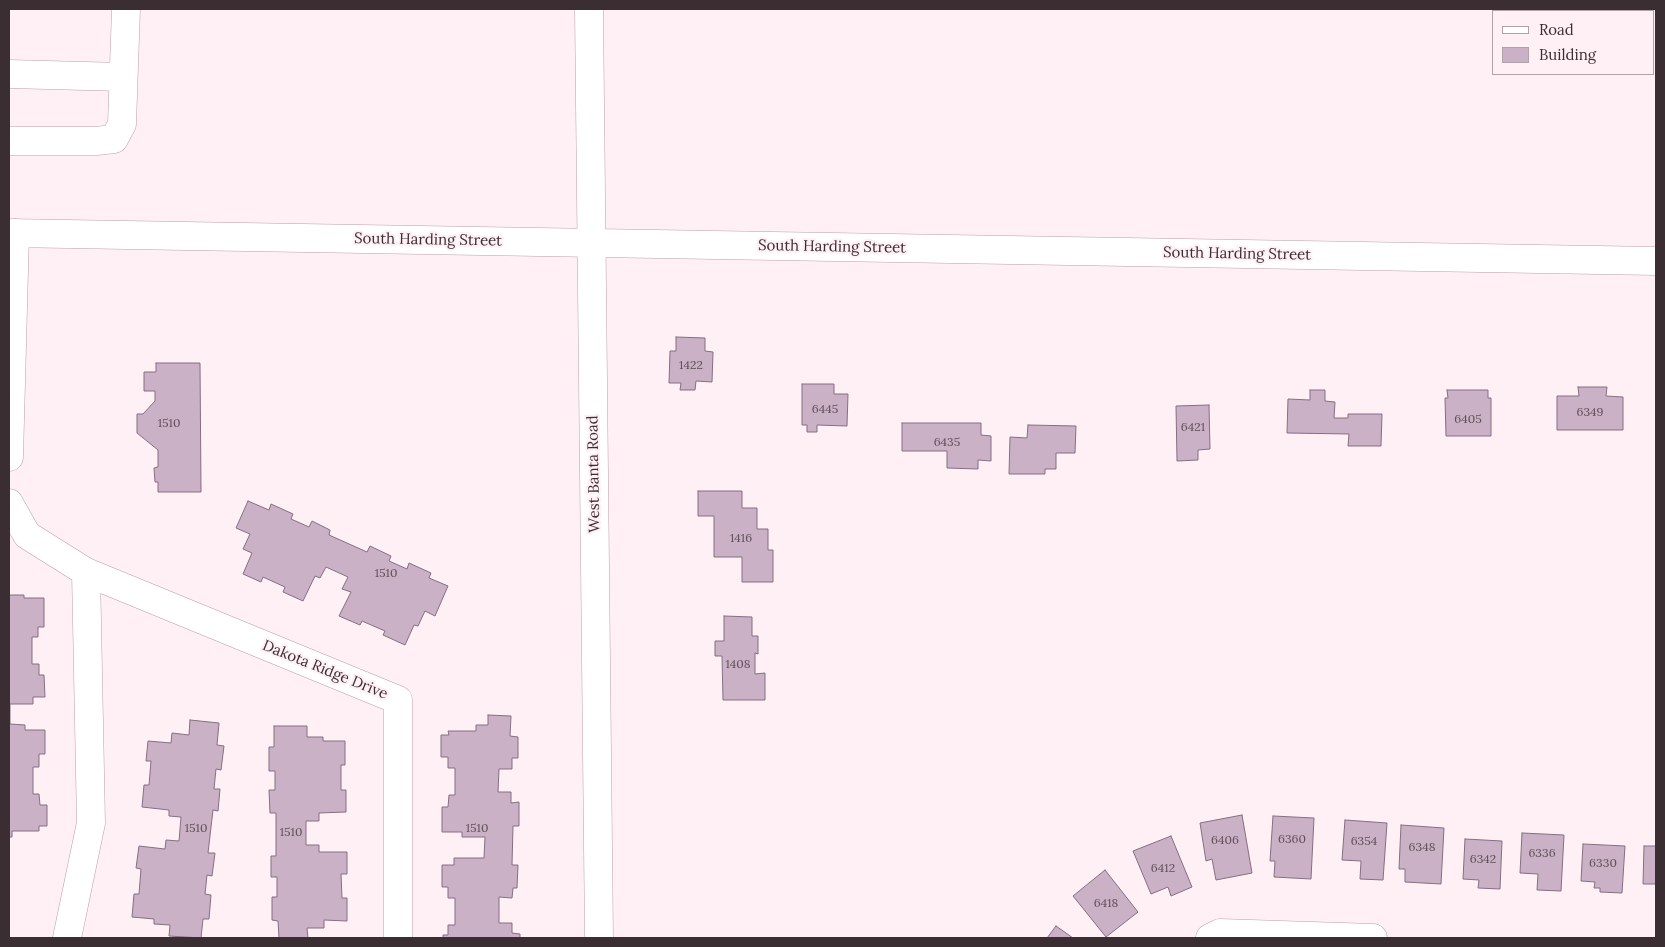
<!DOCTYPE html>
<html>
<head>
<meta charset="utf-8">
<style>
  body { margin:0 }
  #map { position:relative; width:1665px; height:947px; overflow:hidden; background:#fef0f5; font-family:Lora,serif }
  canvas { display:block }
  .frame { position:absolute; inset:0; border:10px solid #3b2e33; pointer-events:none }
  .legend { position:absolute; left:1492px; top:10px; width:162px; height:65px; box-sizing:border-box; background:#fef0f5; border:1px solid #b0a2a7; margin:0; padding:6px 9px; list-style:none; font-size:15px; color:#3b2e33 }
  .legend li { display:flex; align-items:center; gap:10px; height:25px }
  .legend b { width:25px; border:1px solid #b0a2a7 }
</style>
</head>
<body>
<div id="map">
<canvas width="1665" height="947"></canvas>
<div class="frame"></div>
<ul class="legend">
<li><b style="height:6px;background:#fff"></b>Road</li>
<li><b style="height:14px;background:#cab1c6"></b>Building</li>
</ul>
</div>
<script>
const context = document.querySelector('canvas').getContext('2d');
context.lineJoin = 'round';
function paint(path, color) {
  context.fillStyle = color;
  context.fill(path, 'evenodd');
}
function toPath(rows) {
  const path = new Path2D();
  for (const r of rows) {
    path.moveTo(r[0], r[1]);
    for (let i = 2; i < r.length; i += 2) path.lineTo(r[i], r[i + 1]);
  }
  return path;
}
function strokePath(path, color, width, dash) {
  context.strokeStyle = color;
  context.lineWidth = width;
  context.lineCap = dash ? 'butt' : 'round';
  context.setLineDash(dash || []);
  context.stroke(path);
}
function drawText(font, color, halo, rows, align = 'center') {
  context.font = font + ' Lora,serif';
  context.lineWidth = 4.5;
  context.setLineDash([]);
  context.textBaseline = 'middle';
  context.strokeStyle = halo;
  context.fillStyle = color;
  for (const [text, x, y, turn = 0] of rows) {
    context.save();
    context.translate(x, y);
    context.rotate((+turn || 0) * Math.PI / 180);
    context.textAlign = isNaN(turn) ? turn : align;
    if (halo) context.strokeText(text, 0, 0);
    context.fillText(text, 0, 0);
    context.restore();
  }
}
const building = toPath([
  [676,337,705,338,705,351,713,352,712,382,696,381,695,390,680,390,681,383,669,383,670,351,676,351,676,337],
  [156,363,200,363,201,492,158,492,158,482,155,482,154,468,158,467,158,450,137,433,137,414,143,414,155,401,155,391,144,391,144,372,156,372,156,363],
  [802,384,834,384,834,394,848,394,847,426,817,425,817,432,807,432,807,425,802,425,802,384],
  [1578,387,1607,387,1606,396,1623,397,1623,430,1557,430,1557,396,1579,396,1578,387],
  [1310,390,1325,390,1325,401,1335,402,1334,418,1348,418,1348,414,1382,414,1381,446,1348,446,1349,434,1287,433,1288,399,1310,400,1310,390],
  [1447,390,1488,390,1488,398,1491,398,1491,436,1446,436,1445,398,1448,398,1447,390],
  [1209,405,1210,449,1198,450,1198,460,1177,461,1176,406,1209,405],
  [902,423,981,423,981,435,991,436,991,461,978,460,978,469,947,468,947,451,902,451,902,423],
  [1028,425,1076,426,1075,453,1056,453,1056,469,1045,469,1045,474,1009,474,1010,437,1027,438,1028,425],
  [698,491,742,491,742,508,757,508,757,529,768,529,768,550,773,550,773,582,742,582,742,557,714,557,714,516,698,516,698,491],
  [248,501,269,510,271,504,293,514,291,519,309,527,312,521,330,530,329,535,367,552,370,546,391,556,389,561,407,569,409,563,431,573,429,578,448,586,435,616,425,611,418,626,414,625,405,645,383,635,385,631,362,621,360,625,339,616,351,592,342,589,348,577,326,567,320,578,315,576,303,601,283,592,285,587,263,577,261,582,243,574,252,553,243,549,250,534,236,528,248,501],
  [9,595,24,595,24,598,44,598,44,627,38,627,38,637,32,637,32,664,39,664,39,675,44,675,45,697,33,697,33,704,10,704,10,724,25,725,25,730,45,730,45,754,39,754,39,767,33,767,33,794,39,794,40,805,47,805,47,826,39,826,39,831,12,831,12,837,9,837,9,595],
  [724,616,752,617,752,636,758,636,758,654,755,653,755,674,765,673,765,700,723,700,722,656,715,656,715,641,724,641,724,616],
  [488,715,511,716,510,736,518,737,518,758,512,758,512,769,499,769,498,792,511,792,511,803,519,802,519,826,513,826,512,865,518,865,517,888,513,888,512,898,499,897,499,923,512,923,512,933,520,934,520,938,443,938,443,935,448,935,448,925,455,925,455,898,448,898,448,887,442,887,442,865,454,865,454,858,484,858,485,837,462,837,462,832,442,832,442,807,448,807,449,795,455,795,455,768,448,768,448,757,441,757,441,735,449,735,448,731,476,731,476,725,488,725,488,715],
  [190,720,219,723,217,745,224,746,221,770,216,769,214,789,220,789,218,811,213,810,208,853,215,853,212,876,207,875,205,894,211,895,209,919,203,919,201,938,169,936,170,925,154,924,154,919,132,917,134,894,139,894,141,869,136,868,139,846,165,849,166,840,179,841,181,817,169,816,169,810,142,807,144,785,149,785,151,761,146,761,148,741,171,743,172,733,189,735,190,720],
  [274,726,307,726,307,737,323,737,323,741,345,741,345,765,341,765,341,790,346,790,346,812,319,813,319,821,306,821,306,845,319,845,319,852,347,852,347,874,341,874,342,898,347,898,347,921,324,920,324,928,307,928,308,938,279,938,278,921,272,920,272,897,277,897,277,877,271,877,271,856,276,856,276,813,270,813,269,790,275,790,275,771,269,771,269,747,274,747,274,726],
  [1242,815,1252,873,1216,880,1212,859,1206,861,1200,823,1242,815],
  [1273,816,1314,818,1311,879,1274,877,1275,861,1270,861,1273,816],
  [1345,820,1387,823,1383,880,1360,879,1361,861,1342,860,1345,820],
  [1401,825,1444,828,1441,884,1405,882,1405,869,1399,869,1401,825],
  [1522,833,1564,835,1561,891,1537,890,1538,874,1520,873,1522,833],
  [1171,836,1192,887,1171,896,1168,887,1151,894,1133,851,1171,836],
  [1465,839,1502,841,1500,889,1478,888,1479,880,1463,879,1465,839],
  [1583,844,1625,846,1622,893,1600,892,1600,888,1594,888,1595,882,1581,881,1583,844],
  [1644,846,1656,846,1656,884,1643,884,1644,846],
  [1105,870,1138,912,1106,937,1073,896,1105,870],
  [1056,926,1073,938,1047,938,1056,926]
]);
paint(building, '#cab1c6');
strokePath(building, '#856e81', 1);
const minor = toPath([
  [589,9,599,938],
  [9,74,123,77],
  [9,141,96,141,114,139,122,124,126,9],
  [9,233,1656,261],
  [9,457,15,233],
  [9,503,27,535,86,572],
  [67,938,91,823,86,572,398,700,398,938],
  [1210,938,1220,933,1373,938]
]);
strokePath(minor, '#be9eaa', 29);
strokePath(minor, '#fff', 28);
drawText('12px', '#5f4f58', null, [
  ["1422",691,366],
  ["6445",825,410],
  ["6349",1590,413],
  ["6405",1468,420],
  ["1510",169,424],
  ["6421",1193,428],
  ["6435",947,443],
  ["1416",741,539],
  ["1510",386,574],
  ["1408",738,665],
  ["1510",196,829],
  ["1510",477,829],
  ["1510",291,833],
  ["6360",1292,840],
  ["6406",1225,841],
  ["6354",1364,842],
  ["6348",1422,848],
  ["6336",1542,854],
  ["6342",1483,860],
  ["6330",1603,864],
  ["6412",1163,869],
  ["6418",1106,904]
]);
drawText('15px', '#3b2e33', '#fef0f5', [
  ["South Harding Street",428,240,1],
  ["South Harding Street",832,247,1],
  ["South Harding Street",1237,254,1],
  ["West Banta Road",594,474,-91],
  ["Dakota Ridge Drive",325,670,22]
]);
</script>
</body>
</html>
